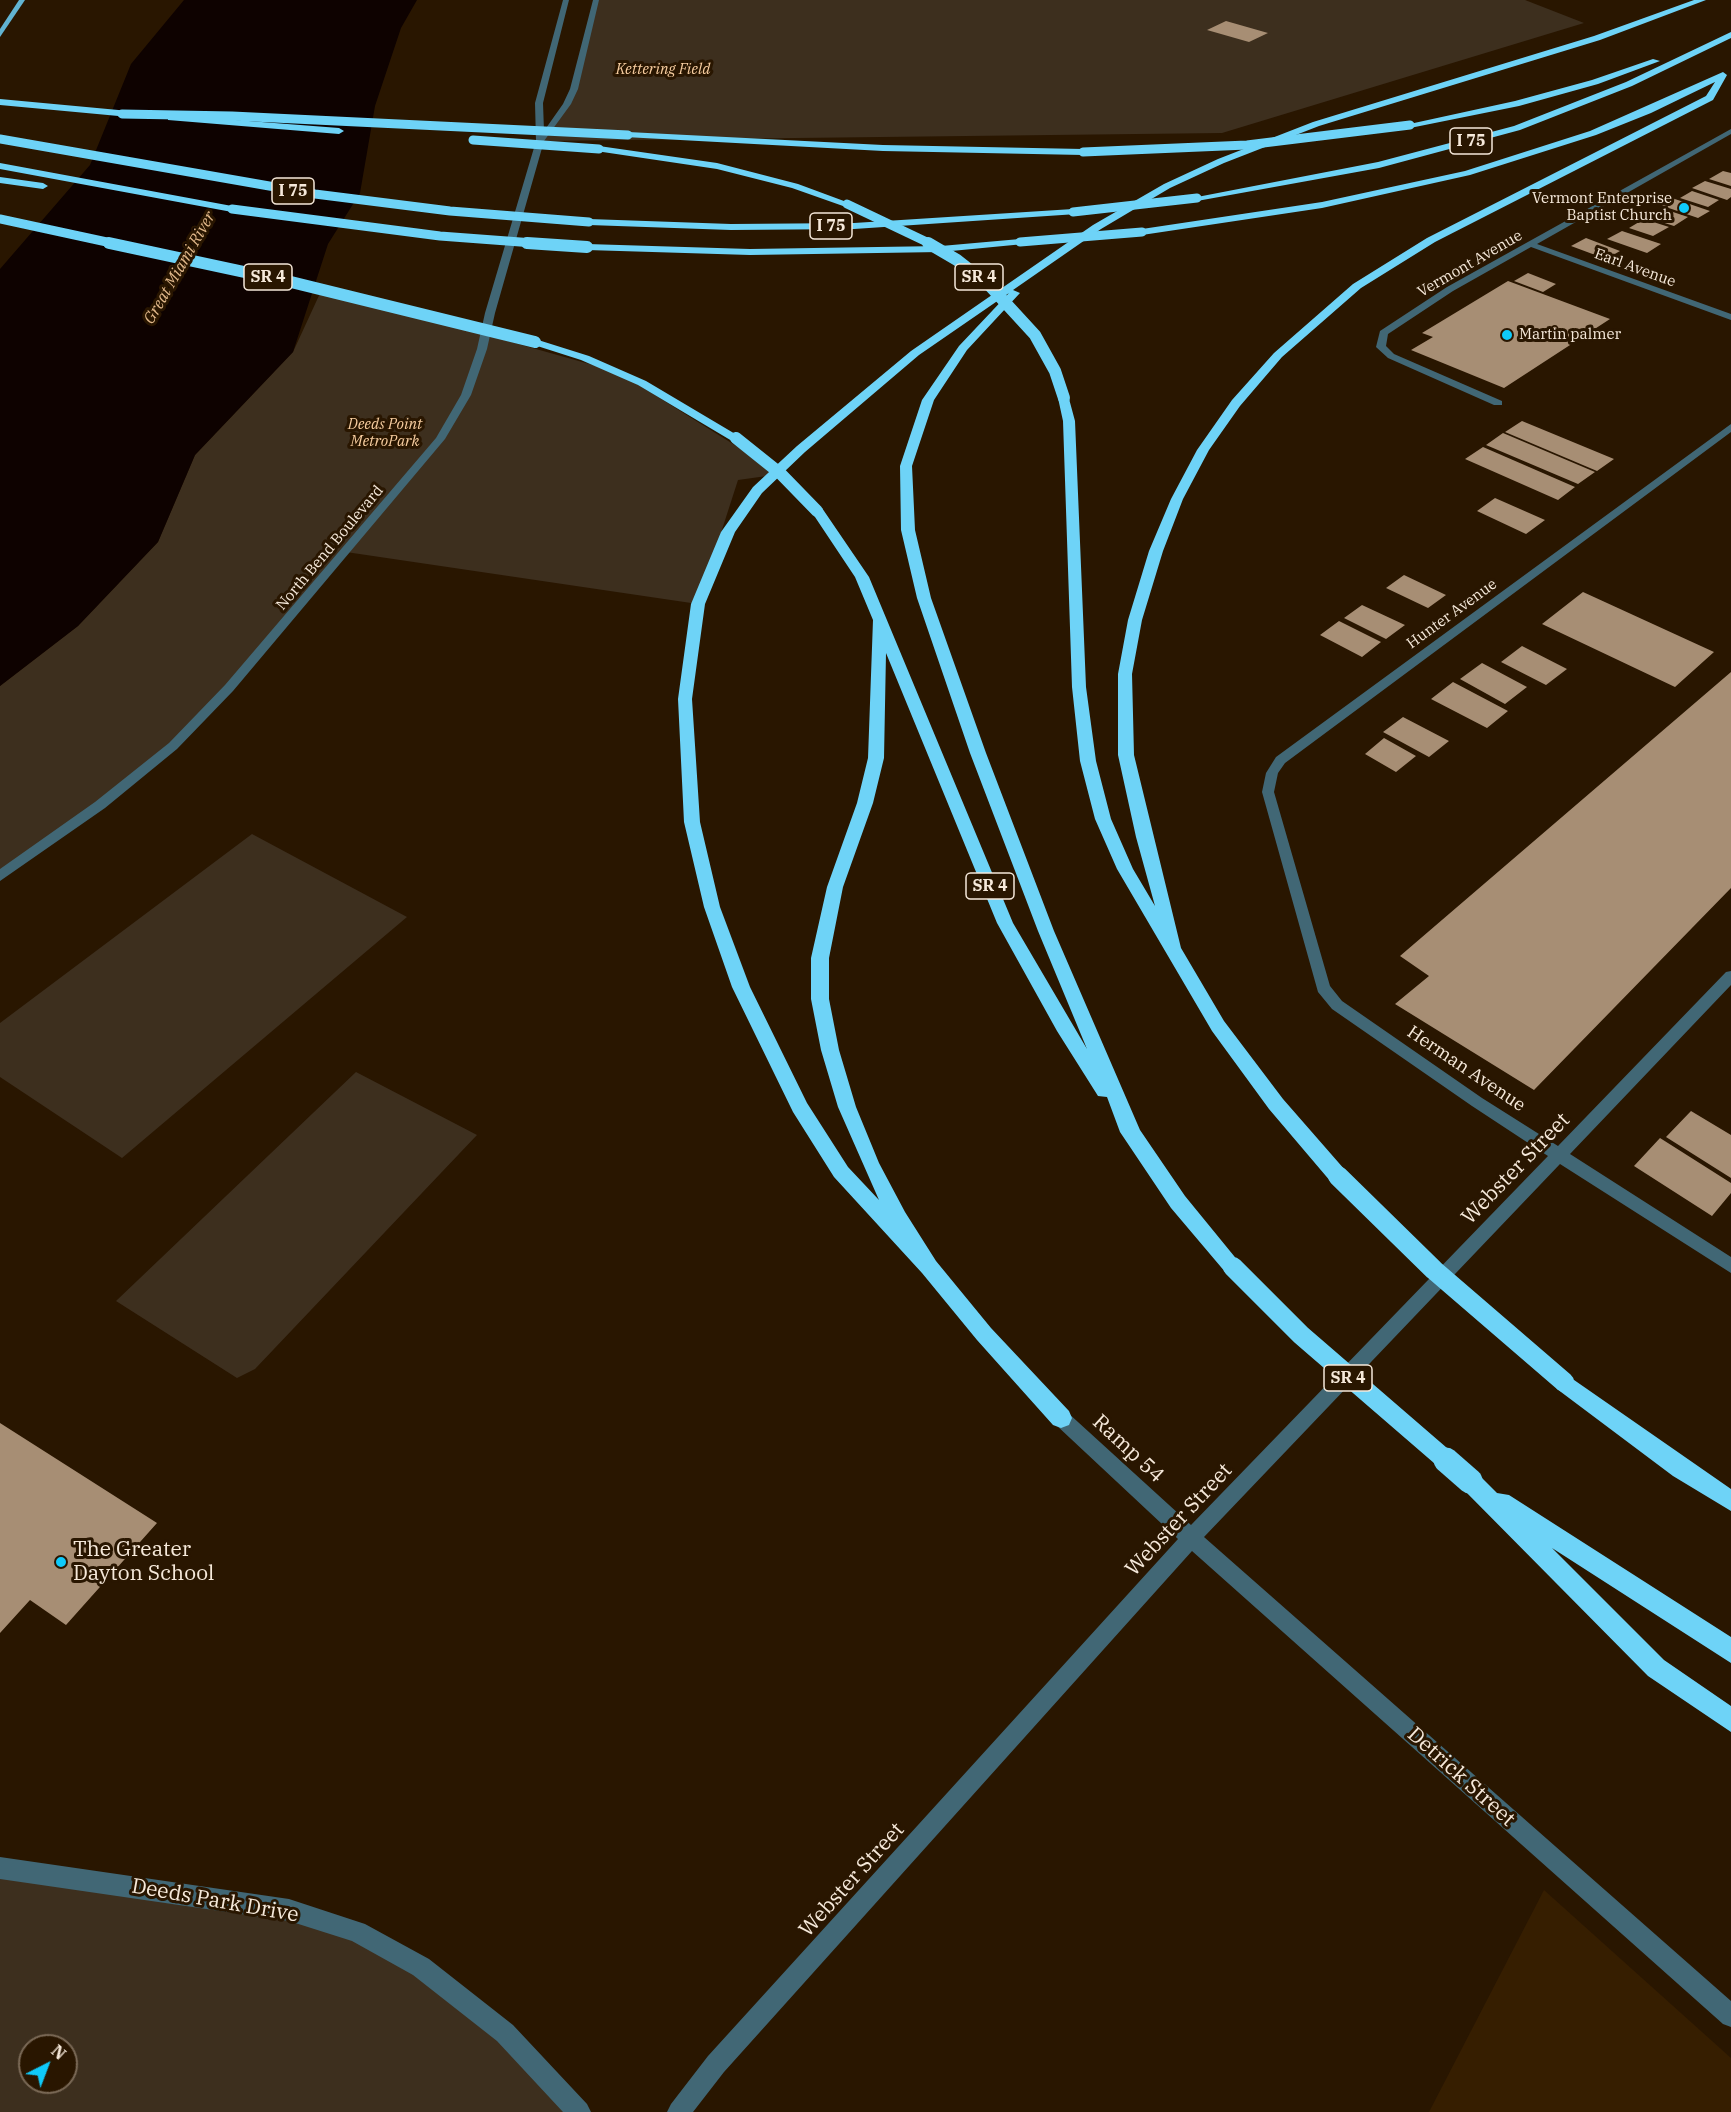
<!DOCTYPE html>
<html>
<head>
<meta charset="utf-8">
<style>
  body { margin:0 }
  #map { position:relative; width:1731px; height:2112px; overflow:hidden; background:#291600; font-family:"IBM Plex Serif",serif }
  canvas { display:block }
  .north { position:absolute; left:18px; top:2034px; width:60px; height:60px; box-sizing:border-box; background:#291600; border:2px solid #7b6a57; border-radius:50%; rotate:42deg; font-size:16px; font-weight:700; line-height:24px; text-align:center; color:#f6e9da }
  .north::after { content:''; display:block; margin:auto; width:21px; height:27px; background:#0fcafa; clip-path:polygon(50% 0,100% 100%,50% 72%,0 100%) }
</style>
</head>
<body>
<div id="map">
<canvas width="1731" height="2112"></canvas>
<div class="north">N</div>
</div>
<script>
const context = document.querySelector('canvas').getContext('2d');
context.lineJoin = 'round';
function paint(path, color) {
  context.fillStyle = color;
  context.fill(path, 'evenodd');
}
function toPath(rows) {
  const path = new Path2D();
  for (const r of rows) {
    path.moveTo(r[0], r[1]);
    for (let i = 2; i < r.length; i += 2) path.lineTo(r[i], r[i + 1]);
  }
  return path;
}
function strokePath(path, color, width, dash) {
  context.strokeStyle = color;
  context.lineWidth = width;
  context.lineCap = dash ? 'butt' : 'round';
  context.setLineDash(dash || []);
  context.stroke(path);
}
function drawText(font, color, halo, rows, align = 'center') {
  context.font = font + ' "IBM Plex Serif",serif';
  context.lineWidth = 6;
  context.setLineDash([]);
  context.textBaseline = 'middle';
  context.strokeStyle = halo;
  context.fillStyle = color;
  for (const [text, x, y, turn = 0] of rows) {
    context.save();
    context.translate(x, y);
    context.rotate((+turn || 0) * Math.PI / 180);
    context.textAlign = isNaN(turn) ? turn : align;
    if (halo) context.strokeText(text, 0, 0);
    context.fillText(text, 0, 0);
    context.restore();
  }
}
paint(toPath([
  [1544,1890,1731,2058,1731,2112,1429,2112]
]), '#361e00');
paint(toPath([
  [596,0,1525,0,1584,23,1222,133,540,141,567,104],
  [322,289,618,372,781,474,738,480,698,604,346,552,173,746,0,876,0,686,78,626,158,542,195,455,293,352],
  [252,834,407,917,122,1158,0,1077,0,1023],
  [356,1072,477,1135,255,1369,237,1378,116,1301],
  [0,1868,289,1910,421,1967,579,2112,0,2112],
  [30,2046,66,2046,66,2082,30,2082]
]), '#3d2f1e');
paint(toPath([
  [184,0,417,0,401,28,375,106,360,193,328,244,293,352,195,455,158,542,78,626,0,686,0,269,90,165,131,64]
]), '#0e0200');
paint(toPath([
  [1226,21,1268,33,1249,42,1207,30],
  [1723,171,1731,173,1731,186,1709,179],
  [1705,181,1731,189,1731,197,1727,200,1692,188],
  [1692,191,1719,200,1708,207,1680,198],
  [1669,197,1710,211,1698,218,1657,204],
  [1664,209,1688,217,1674,226,1649,218],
  [1644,219,1669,227,1653,236,1629,228],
  [1622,231,1661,244,1647,253,1607,239],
  [1586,238,1620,251,1606,259,1571,246],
  [1528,273,1556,284,1543,292,1514,281],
  [1508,281,1610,319,1504,388,1411,350,1433,337,1422,333],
  [1522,421,1614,459,1597,471,1505,432],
  [1503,433,1595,472,1578,484,1486,445],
  [1483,447,1575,487,1558,500,1465,459],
  [1495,498,1545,520,1526,534,1477,511],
  [1404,575,1446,595,1428,608,1386,588],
  [1583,592,1714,652,1675,687,1542,624],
  [1362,605,1405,625,1386,639,1344,618],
  [1339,621,1381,642,1362,657,1320,635],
  [1522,646,1567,669,1546,685,1501,662],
  [1482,663,1527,687,1505,704,1460,679],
  [1731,672,1731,888,1534,1090,1395,1004,1429,976,1400,956],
  [1453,682,1508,711,1487,728,1431,699],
  [1403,717,1449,741,1429,757,1383,732],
  [1384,738,1416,756,1396,772,1365,754],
  [1691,1111,1731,1135,1731,1178,1666,1137],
  [1660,1138,1731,1183,1731,1193,1712,1216,1634,1166],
  [0,1423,157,1523,66,1625,30,1600,0,1633]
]), '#a78e74');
paint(toPath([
  [563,0,569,0,543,103,544,131,563,104,570,89,593,0,599,0,578,89,571,104,544,141,495,313,487,349,471,395,445,439,233,691,177,749,105,808,0,881,0,869,95,802,169,743,225,685,436,438,461,395,477,349,485,313,536,141,535,103,563,0],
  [1731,129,1731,134,1537,244,1731,314,1731,320,1531,247,1453,291,1388,334,1386,346,1394,354,1502,401,1502,405,1494,405,1388,358,1376,347,1380,331,1447,287,1731,129],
  [1731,424,1731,432,1285,763,1278,773,1274,792,1330,986,1342,1001,1482,1098,1558,1146,1726,972,1731,971,1731,985,1570,1154,1731,1257,1731,1273,1560,1164,1204,1537,1731,2001,1731,2027,1723,2024,1192,1551,724,2072,693,2112,667,2112,671,2104,708,2056,1178,1539,1055,1424,1052,1418,1055,1412,1061,1410,1067,1412,1191,1525,1548,1156,1472,1106,1332,1009,1318,992,1262,792,1266,773,1276,757,1731,424],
  [0,1857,289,1899,365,1924,429,1959,513,2025,587,2104,591,2112,563,2112,497,2041,413,1975,352,1941,289,1921,0,1879,0,1857]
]), '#416775');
paint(toPath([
  [19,0,25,0,0,37,0,29,19,0]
]), '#62b4d2');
paint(toPath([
  [1694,0,1706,0,1600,40,1319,126,1224,163,1170,188,1101,229,1013,290,1020,293,967,350,934,400,912,466,915,530,931,598,986,753,1054,931,1140,1130,1185,1196,1243,1267,1240,1273,1233,1275,1226,1273,1171,1208,1120,1132,1107,1097,1098,1096,1057,1031,997,923,886,653,884,758,873,803,843,887,829,958,829,999,839,1050,856,1107,879,1163,905,1212,936,1261,991,1328,1069,1411,1072,1418,1069,1425,1061,1428,1053,1425,977,1340,922,1273,834,1177,793,1112,732,987,704,907,684,822,678,699,691,604,721,532,753,487,797,446,911,351,1093,225,1164,184,1218,159,1313,122,1594,36,1694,0],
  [1009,293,959,346,922,400,900,466,901,530,917,598,970,753,1038,931,1087,1049,1013,923,869,577,822,508,812,508,811,511,855,577,873,620,868,758,857,803,827,887,811,958,811,999,821,1050,838,1107,879,1200,848,1167,807,1103,750,987,720,907,700,822,692,699,705,604,735,532,762,493,805,452,919,355,1009,293],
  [1731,32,1731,38,1632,86,1520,130,1379,168,1197,201,1192,198,1378,162,1514,126,1626,82,1731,32],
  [1653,59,1660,61,1598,84,1519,106,1410,128,1405,125,1515,101,1592,80,1653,59],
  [1723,72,1727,75,1713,100,1435,242,1361,288,1282,357,1240,406,1209,450,1183,499,1163,551,1142,620,1132,674,1134,755,1181,948,1224,1021,1283,1099,1345,1170,1348,1176,1345,1182,1338,1184,1331,1182,1269,1109,1212,1031,1117,869,1095,819,1080,761,1072,687,1063,421,1058,398,1068,395,1075,421,1086,687,1096,761,1111,819,1133,869,1155,906,1136,837,1118,755,1118,674,1128,620,1149,551,1171,499,1197,450,1232,400,1274,353,1353,284,1427,238,1706,96,1715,82,1651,113,1596,135,1470,175,1322,208,1142,235,1137,232,1142,229,1322,202,1465,171,1590,131,1723,72],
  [0,99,140,112,145,115,140,118,0,105,0,99],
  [171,115,339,128,344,131,339,134,168,120,168,116,171,115],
  [628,132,883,145,1083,149,1088,152,1083,155,883,151,625,137,625,133,628,132],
  [599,146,717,163,798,184,852,204,843,206,792,188,717,169,596,151,596,147,599,146],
  [0,163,232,206,237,209,232,212,0,169,0,163],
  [0,177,43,183,48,186,43,189,0,183,0,177],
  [1073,209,1078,212,1077,214,854,229,731,230,589,225,584,222,589,219,731,224,854,223,1073,209],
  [1020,239,1025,242,1024,244,941,252,750,255,587,250,582,247,587,244,750,249,941,246,1020,239],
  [535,339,589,356,646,381,742,438,732,441,638,385,581,360,531,344,531,340,535,339],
  [1564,1373,1731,1489,1731,1511,1673,1476,1557,1389,1553,1382,1557,1375,1564,1373],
  [1470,1471,1478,1474,1497,1493,1509,1495,1731,1637,1731,1663,1552,1548,1664,1660,1731,1706,1731,1732,1648,1676,1462,1488,1459,1481,1462,1474,1470,1471]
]), '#6ed3f7');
strokePath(toPath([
  [122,114,232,116,628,135],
  [0,139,315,194,450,211,589,222],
  [473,140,599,149],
  [1083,152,1247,145,1410,125],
  [847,204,931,244],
  [232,209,440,236,547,244],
  [1073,212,1197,198],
  [0,219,116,244],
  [1020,242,1142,232]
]), '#6ed3f7', 9);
strokePath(toPath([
  [109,243,291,282,535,342],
  [527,243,587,247],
  [928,243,957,260,990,286,1035,335,1055,371,1064,398],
  [736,438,781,474,817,511]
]), '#6ed3f7', 12);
strokePath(toPath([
  [1338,1176,1434,1270,1564,1382],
  [1233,1267,1301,1335,1448,1462]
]), '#6ed3f7', 20);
strokePath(toPath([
  [1446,1460,1470,1481]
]), '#6ed3f7', 25);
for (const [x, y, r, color] of [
  [1684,208,6,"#0fcafa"],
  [1507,335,6,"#0fcafa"],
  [61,1562,6,"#0fcafa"]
]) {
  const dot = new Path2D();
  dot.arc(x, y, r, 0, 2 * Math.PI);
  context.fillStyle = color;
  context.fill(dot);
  strokePath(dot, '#291600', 2);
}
drawText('italic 15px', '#f7cd9f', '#291600', [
  ["Kettering Field",663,70],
  ["Deeds Point",385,425],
  ["MetroPark",385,442]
]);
drawText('15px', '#f6e9da', '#291600', [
  ["Vermont Enterprise",1672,199],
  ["Baptist Church",1672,216],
  ["Martin palmer",1519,335,"left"]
], 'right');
drawText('15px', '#f6e9da', '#291600', [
  ["Vermont Avenue",1470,264,-30],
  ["Earl Avenue",1635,268,20],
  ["North Bend Boulevard",330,548,-50],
  ["Hunter Avenue",1452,614,-36]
]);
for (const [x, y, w] of [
  [1471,141,42],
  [293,191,42],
  [831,226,42],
  [268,277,48],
  [979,277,48],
  [990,886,48],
  [1348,1378,48]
]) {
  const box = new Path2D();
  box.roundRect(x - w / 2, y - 13, w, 26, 4.5);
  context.fillStyle = '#291600';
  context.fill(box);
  strokePath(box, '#f6e9da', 1.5);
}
drawText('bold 16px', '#f6e9da', null, [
  ["I 75",1471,141],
  ["I 75",293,191],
  ["I 75",831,226],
  ["SR 4",268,277],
  ["SR 4",979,277],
  ["SR 4",990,886],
  ["SR 4",1348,1378]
]);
drawText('italic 16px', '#e2b98b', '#291600', [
  ["Great Miami River",180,268,-60]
]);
drawText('18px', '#f6e9da', '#291600', [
  ["Herman Avenue",1466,1069,34]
]);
drawText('21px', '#f6e9da', '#291600', [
  ["Webster Street",1516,1169,-46],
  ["Ramp 54",1128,1449,43],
  ["Webster Street",1179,1520,-47],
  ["Detrick Street",1461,1777,42],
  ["Webster Street",852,1880,-48],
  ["Deeds Park Drive",215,1901,10]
]);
drawText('21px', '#f6e9da', '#291600', [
  ["The Greater",73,1550],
  ["Dayton School",73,1574]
], 'left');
</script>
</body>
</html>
